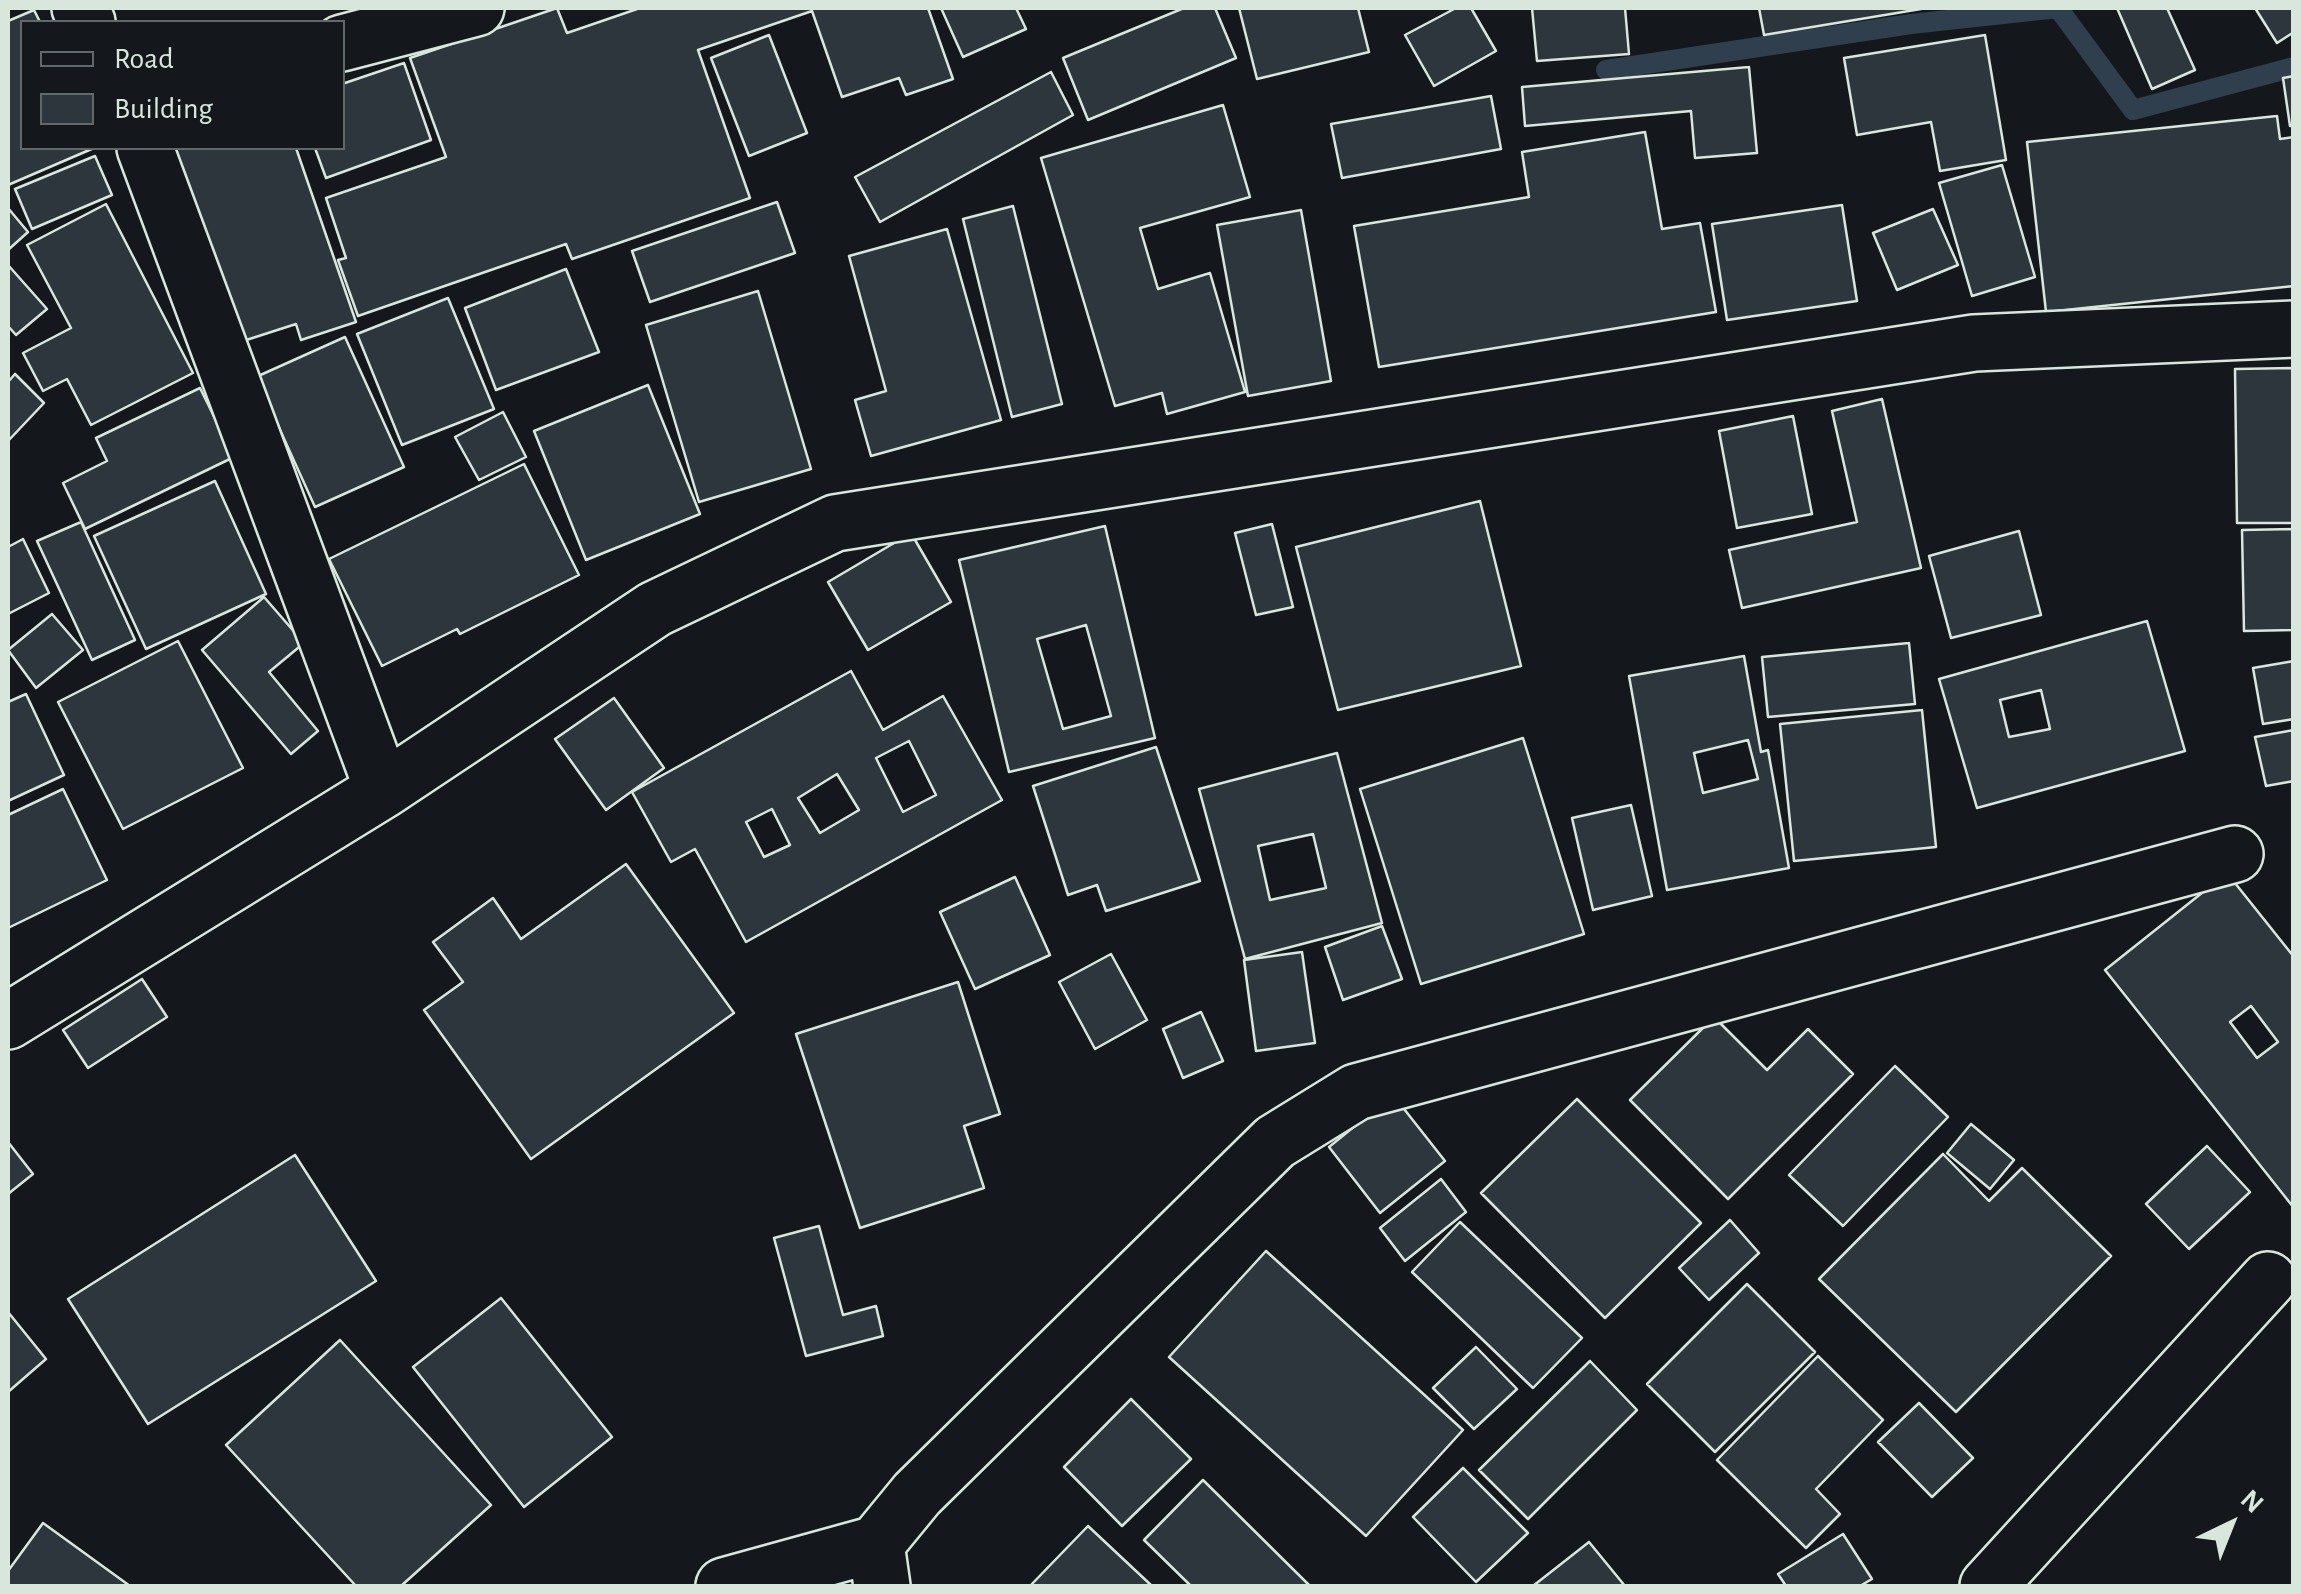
<!DOCTYPE html>
<html>
<head>
<meta charset="utf-8">
<style>
  body { margin:0 }
  #map { position:relative; width:2301px; height:1594px; overflow:hidden; background:#14181c; font-family:"Alegreya Sans",sans-serif }
  canvas { display:block }
  .frame { position:absolute; inset:0; border:10px solid #d8e6dc; pointer-events:none }
  .legend { position:absolute; left:20px; top:20px; width:325px; height:130px; box-sizing:border-box; background:#14181c; border:2px solid #626a69; margin:0; padding:12px 18px; list-style:none; font-size:30px; color:#d8e6dc }
  .legend li { display:flex; align-items:center; gap:20px; height:50px }
  .legend b { width:50px; border:2px solid #626a69 }
  .north { position:absolute; left:2181px; top:1474px; width:100px; height:100px; -webkit-text-stroke:8px #14181c; paint-order:stroke; rotate:43deg; font-size:28px; font-weight:700; line-height:40px; text-align:center; color:#d8e6dc }
  .north::after { content:''; display:block; margin:auto; width:35px; height:45px; background:#d8e6dc; clip-path:polygon(50% 0,100% 100%,50% 72%,0 100%) }
</style>
</head>
<body>
<div id="map">
<canvas width="2301" height="1594"></canvas>
<div class="frame"></div>
<ul class="legend">
<li><b style="height:12px;background:#14181c"></b>Road</li>
<li><b style="height:28px;background:#2c363c"></b>Building</li>
</ul>
<div class="north">N</div>
</div>
<script>
const context = document.querySelector('canvas').getContext('2d');
context.lineJoin = 'round';
function toPath(rows) {
  const path = new Path2D();
  for (const r of rows) {
    path.moveTo(r[0], r[1]);
    for (let i = 2; i < r.length; i += 2) path.lineTo(r[i], r[i + 1]);
  }
  return path;
}
function strokePath(path, color, width, dash) {
  context.strokeStyle = color;
  context.lineWidth = width;
  context.lineCap = dash ? 'butt' : 'round';
  context.setLineDash(dash || []);
  context.stroke(path);
}
function paint(path, color) {
  context.fillStyle = color;
  context.fill(path, 'evenodd');
}
strokePath(toPath([
  [1606,70,1911,24,2058,8,2133,110,2294,67]
]), '#2f3f4d', 20);
const building = toPath([
  [557,8,567,33,640,8,928,8,953,79,906,95,899,78,842,97,812,11,698,50,750,198,572,259,566,244,358,316,338,260,346,258,326,198,446,157,410,58,557,8],
  [941,8,1016,8,1026,29,963,57,941,8],
  [1184,8,1215,8,1236,58,1088,120,1063,58,1184,8],
  [1239,8,1358,8,1369,52,1257,79,1239,8],
  [1456,8,1471,8,1496,51,1434,86,1405,35,1456,8],
  [1532,8,1625,8,1629,54,1537,61,1532,8],
  [1759,8,1927,8,1764,35,1759,8],
  [2117,8,2167,8,2195,70,2152,89,2117,8],
  [2255,8,2294,8,2294,32,2277,43,2255,8],
  [34,10,40,22,22,22,22,148,94,148,8,185,8,21,34,10],
  [769,35,807,133,749,156,711,58,769,35],
  [1985,35,2006,160,1940,171,1931,122,1857,135,1844,58,1985,35],
  [404,63,431,140,326,178,315,148,342,148,342,84,404,63],
  [1749,67,1757,153,1695,158,1691,111,1525,126,1522,87,1749,67],
  [1051,72,1073,115,880,222,855,177,1051,72],
  [2294,76,2294,125,2290,126,2283,78,2294,76],
  [1491,96,1501,149,1342,178,1331,124,1491,96],
  [1223,105,1250,197,1140,228,1158,289,1210,273,1245,392,1167,414,1162,393,1115,406,1041,158,1223,105],
  [2277,116,2280,139,2294,137,2294,286,2046,312,2027,142,2277,116],
  [1645,132,1662,229,1700,223,1716,312,1379,367,1354,226,1529,197,1522,152,1645,132],
  [170,148,296,148,356,322,301,340,296,324,237,343,170,148],
  [95,156,112,195,32,229,15,189,95,156],
  [2002,165,2035,277,1972,296,1939,183,2002,165],
  [777,202,795,253,650,302,632,251,777,202],
  [106,204,193,373,91,425,67,379,43,391,23,353,71,328,27,245,106,204],
  [1842,205,1857,301,1727,320,1712,224,1842,205],
  [1013,206,1062,404,1012,417,963,219,1013,206],
  [8,208,28,232,8,250,8,208],
  [1933,209,1958,265,1897,290,1873,233,1933,209],
  [1301,210,1331,381,1248,396,1217,225,1301,210],
  [947,229,1001,420,871,456,855,400,886,391,849,256,947,229],
  [8,265,47,309,16,335,8,326,8,265],
  [566,269,599,352,496,390,465,308,566,269],
  [758,291,811,469,699,502,646,325,758,291],
  [448,298,494,409,402,445,357,334,448,298],
  [345,337,404,467,315,507,256,377,345,337],
  [2294,368,2294,523,2237,523,2235,369,2294,368],
  [15,374,44,403,8,441,8,382,15,374],
  [648,385,700,514,586,560,534,431,648,385],
  [200,388,234,457,85,529,63,483,107,461,96,438,200,388],
  [1882,399,1921,568,1742,608,1729,550,1857,522,1832,411,1882,399],
  [503,412,526,457,479,480,455,437,503,412],
  [1793,416,1812,514,1737,528,1719,431,1793,416],
  [524,464,579,575,460,634,457,629,382,666,329,559,524,464],
  [215,481,266,594,146,649,94,536,215,481],
  [1480,501,1521,666,1338,710,1296,547,1480,501],
  [81,522,135,640,92,660,37,541,81,522],
  [1272,524,1293,607,1256,615,1235,533,1272,524],
  [1105,526,1155,738,1009,772,959,560,1105,526],
  [1086,625,1111,716,1063,729,1037,639,1086,625],
  [2294,529,2294,630,2244,631,2242,530,2294,529],
  [2019,531,2041,615,1951,638,1929,556,2019,531],
  [911,533,951,602,868,650,828,582,911,533],
  [23,539,49,593,8,614,8,547,23,539],
  [264,597,304,643,269,672,318,731,291,754,202,650,264,597],
  [52,614,83,650,36,688,8,650,52,614],
  [2147,621,2185,751,1977,808,1939,679,2147,621],
  [2041,690,2050,729,2009,737,2000,700,2041,690],
  [178,641,243,768,123,829,58,702,178,641],
  [1909,643,1915,704,1768,717,1762,657,1909,643],
  [1744,656,1761,752,1768,750,1789,868,1667,890,1629,676,1744,656],
  [1748,740,1758,779,1703,793,1694,753,1748,740],
  [2294,661,2294,719,2263,724,2253,668,2294,661],
  [851,671,883,730,943,696,1002,800,746,942,695,849,671,862,632,792,851,671],
  [909,741,936,795,903,812,876,758,909,741],
  [837,774,859,810,820,833,798,798,837,774],
  [772,809,790,845,764,857,746,822,772,809],
  [26,694,64,775,8,801,8,702,26,694],
  [614,698,664,768,606,810,555,739,614,698],
  [1922,710,1936,847,1794,861,1780,724,1922,710],
  [2294,730,2294,781,2266,786,2255,737,2294,730],
  [1523,738,1584,934,1421,984,1360,789,1523,738],
  [1156,747,1200,881,1106,911,1097,885,1068,895,1033,786,1156,747],
  [1337,753,1382,923,1245,959,1199,789,1337,753],
  [1313,834,1326,888,1270,900,1258,846,1313,834],
  [63,789,107,880,8,928,8,815,63,789],
  [1631,805,1652,896,1593,910,1572,818,1631,805],
  [626,864,734,1013,531,1159,424,1010,463,982,433,942,493,898,521,939,626,864],
  [2227,873,2294,957,2294,1208,2105,970,2227,873],
  [2251,1006,2278,1042,2257,1058,2230,1022,2251,1006],
  [1015,877,1050,955,975,989,940,912,1015,877],
  [1382,926,1402,979,1343,1000,1325,947,1382,926],
  [1302,952,1315,1043,1256,1051,1244,960,1302,952],
  [1111,954,1147,1020,1095,1049,1059,982,1111,954],
  [142,979,167,1017,88,1068,63,1030,142,979],
  [958,982,1000,1114,964,1126,984,1188,860,1228,796,1034,958,982],
  [1201,1012,1223,1061,1183,1078,1163,1029,1201,1012],
  [1714,1017,1767,1070,1808,1029,1853,1074,1728,1199,1630,1100,1714,1017],
  [1895,1066,1948,1117,1843,1226,1789,1175,1895,1066],
  [1393,1095,1445,1161,1380,1213,1329,1147,1393,1095],
  [1577,1099,1701,1223,1605,1318,1481,1193,1577,1099],
  [1971,1124,2014,1160,1990,1189,1947,1153,1971,1124],
  [8,1142,33,1174,8,1194,8,1142],
  [2207,1146,2250,1192,2189,1249,2146,1204,2207,1146],
  [1943,1154,1989,1201,2022,1168,2111,1256,1956,1412,1819,1279,1943,1154],
  [295,1155,376,1281,148,1424,68,1299,295,1155],
  [1441,1179,1466,1212,1405,1261,1380,1228,1441,1179],
  [1730,1220,1759,1253,1709,1300,1679,1268,1730,1220],
  [1460,1222,1582,1338,1533,1388,1412,1272,1460,1222],
  [819,1226,843,1315,876,1306,883,1336,806,1356,774,1238,819,1226],
  [1266,1251,1463,1430,1366,1536,1169,1357,1266,1251],
  [1747,1284,1815,1352,1715,1452,1647,1384,1747,1284],
  [501,1298,612,1437,524,1507,413,1367,501,1298],
  [8,1312,46,1359,8,1392,8,1312],
  [340,1340,491,1505,401,1586,356,1586,226,1445,340,1340],
  [1476,1347,1517,1389,1474,1429,1433,1388,1476,1347],
  [1818,1356,1883,1420,1816,1489,1840,1514,1806,1548,1717,1460,1818,1356],
  [1590,1361,1637,1410,1528,1519,1479,1470,1590,1361],
  [1131,1399,1191,1459,1122,1526,1064,1467,1131,1399],
  [1919,1403,1973,1458,1932,1497,1878,1442,1919,1403],
  [1463,1468,1528,1533,1476,1582,1413,1517,1463,1468],
  [1203,1480,1310,1586,1191,1586,1144,1540,1203,1480],
  [43,1523,130,1586,8,1586,8,1571,43,1523],
  [1088,1526,1152,1586,1030,1586,1088,1526],
  [1843,1534,1872,1579,1860,1586,1786,1586,1778,1574,1843,1534],
  [1589,1542,1625,1586,1533,1586,1589,1542]
]);
paint(building, '#2c363c');
strokePath(building, '#d8e6dc', 2.5);
const minor = toPath([
  [80,8,87,22],
  [342,43,476,8],
  [145,148,383,790],
  [8,1021,383,790,655,609,835,523,1974,343,2294,329],
  [724,1586,876,1544],
  [882,1586,876,1544,917,1494,1275,1142,1356,1092,2235,854],
  [1988,1586,2268,1280]
]);
strokePath(minor, '#d8e6dc', 60);
strokePath(minor, '#14181c', 55);
</script>
</body>
</html>
